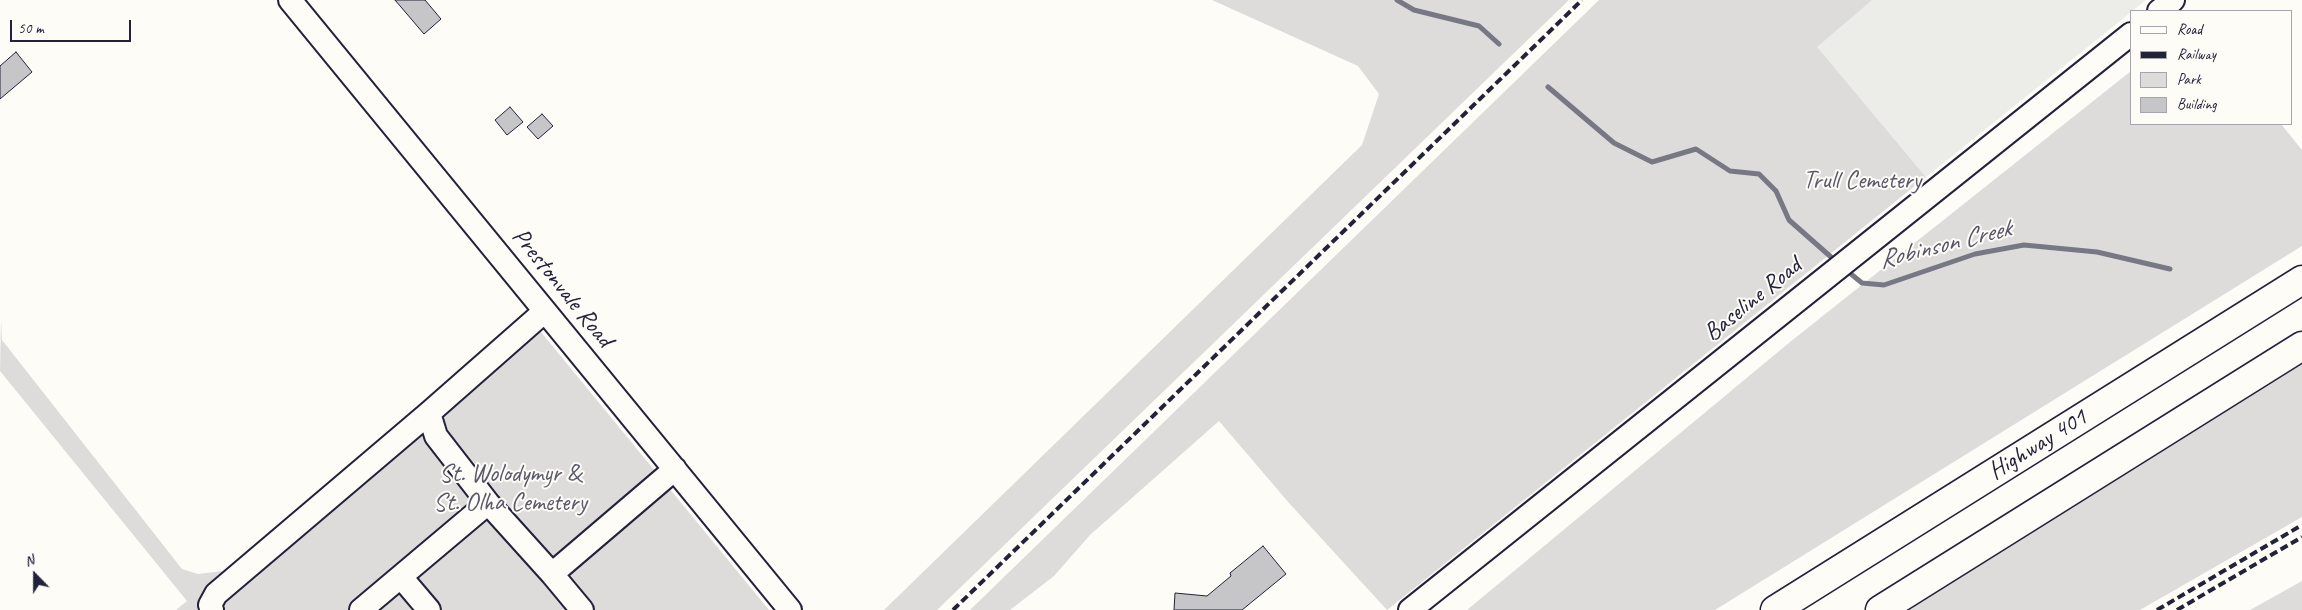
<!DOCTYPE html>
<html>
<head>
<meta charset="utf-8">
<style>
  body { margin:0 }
  #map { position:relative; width:2302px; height:610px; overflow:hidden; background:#fdfcf7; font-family:Caveat,sans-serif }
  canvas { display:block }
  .legend { position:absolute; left:2130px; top:10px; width:162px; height:115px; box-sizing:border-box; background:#fdfcf7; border:1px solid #a5a5ac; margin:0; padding:6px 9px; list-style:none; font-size:15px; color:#22223b }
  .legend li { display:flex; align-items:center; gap:10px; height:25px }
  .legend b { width:25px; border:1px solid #a5a5ac }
  .north { position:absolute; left:10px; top:550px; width:50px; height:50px; -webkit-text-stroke:4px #fdfcf7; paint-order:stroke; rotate:338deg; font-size:14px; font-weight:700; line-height:20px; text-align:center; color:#22223b }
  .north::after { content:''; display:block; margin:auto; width:18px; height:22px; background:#22223b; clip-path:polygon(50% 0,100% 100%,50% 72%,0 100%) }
  .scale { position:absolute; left:10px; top:20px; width:121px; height:22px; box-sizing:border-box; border:2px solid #22223b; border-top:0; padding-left:6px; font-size:15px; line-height:18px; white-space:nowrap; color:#22223b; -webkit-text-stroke:4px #fdfcf7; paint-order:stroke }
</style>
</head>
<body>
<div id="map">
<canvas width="2302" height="610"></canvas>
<ul class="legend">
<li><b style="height:6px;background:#fdfcf7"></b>Road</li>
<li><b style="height:6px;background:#22223b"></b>Railway</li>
<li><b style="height:14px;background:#dddcdb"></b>Park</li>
<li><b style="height:14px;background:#c6c6c8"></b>Building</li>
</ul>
<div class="north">N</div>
<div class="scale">50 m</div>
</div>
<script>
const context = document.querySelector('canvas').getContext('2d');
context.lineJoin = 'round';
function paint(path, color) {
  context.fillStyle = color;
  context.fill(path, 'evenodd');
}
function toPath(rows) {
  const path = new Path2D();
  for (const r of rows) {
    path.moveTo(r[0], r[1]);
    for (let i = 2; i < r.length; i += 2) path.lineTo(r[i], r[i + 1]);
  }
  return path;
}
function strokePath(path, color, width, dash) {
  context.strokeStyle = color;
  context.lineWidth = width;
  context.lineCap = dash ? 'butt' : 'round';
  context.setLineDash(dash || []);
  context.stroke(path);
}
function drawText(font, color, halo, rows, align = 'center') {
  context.font = font + ' Caveat,sans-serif';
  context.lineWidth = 4;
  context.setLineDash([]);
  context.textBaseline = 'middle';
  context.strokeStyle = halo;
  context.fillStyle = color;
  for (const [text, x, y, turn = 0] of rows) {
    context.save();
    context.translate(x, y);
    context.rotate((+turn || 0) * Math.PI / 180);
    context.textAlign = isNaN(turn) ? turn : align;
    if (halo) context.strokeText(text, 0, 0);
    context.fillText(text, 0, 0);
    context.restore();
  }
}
paint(toPath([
  [1783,0,2146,0,1926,177,1779,3]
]), '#ecece9');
paint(toPath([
  [1212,0,1569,0,937,610,884,610,1362,145,1379,94,1358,66],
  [1599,0,1872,0,1817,47,1926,177,1387,610,1289,503,1219,421,1090,535,1054,576,1010,610,970,610],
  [2131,71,2131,124,2281,124,2302,150,2302,246,1715,610,1467,610,1790,342],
  [527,315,769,610,176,610,187,601,0,371,1,320,2,340,182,569,198,574,223,571],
  [2302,362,2302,517,2140,610,1906,610,2102,485],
  [2302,581,2302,610,2250,610]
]), '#dddcdb');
strokePath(toPath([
  [1397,0,1414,10,1479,26,1499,44],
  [1548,87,1614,143,1652,162,1696,149,1730,171,1759,174,1776,191,1789,220,1831,257],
  [1851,274,1862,283,1884,285,1975,254,2024,245,2097,252,2170,269]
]), '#787885', 5);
const building = toPath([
  [395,0,425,0,441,19,424,34,395,0],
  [16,52,32,72,0,99,0,66,16,52],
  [510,107,523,122,507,135,495,120,510,107],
  [542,114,553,126,538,139,527,127,542,114],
  [1263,546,1286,574,1242,610,1174,610,1175,593,1207,596,1231,576,1230,573,1263,546]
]);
paint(building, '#c6c6c8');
strokePath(building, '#22223b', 1);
const minor = toPath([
  [290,0,790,610],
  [2159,11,2173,0],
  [429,413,436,436,488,503,552,574],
  [401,577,429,610],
  [212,610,210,605,216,594,429,413,545,311],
  [361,610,488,503],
  [582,610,552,574,675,469],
  [1410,610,2131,34]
]);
const highway = toPath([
  [1775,610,2302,280],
  [1880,610,2302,346]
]);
strokePath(minor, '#22223b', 26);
strokePath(highway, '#22223b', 31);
strokePath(minor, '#fdfcf7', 22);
strokePath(highway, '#fdfcf7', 28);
strokePath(toPath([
  [953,610,1582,0],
  [2157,610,2302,525],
  [2177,610,2302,537]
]), '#22223b', 4, [8, 4]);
drawText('25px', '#5a5a6b', '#fdfcf7', [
  ["Trull Cemetery",1862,181],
  ["St. Wolodymyr &",510,474],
  ["St. Olha Cemetery",510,503]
]);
drawText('25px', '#22223b', '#fdfcf7', [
  ["Prestonvale Road",562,288,51],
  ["Baseline Road",1753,300,-39],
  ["Highway 401",2038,445,-32]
]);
drawText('italic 26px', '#545466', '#fdfcf7', [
  ["Robinson Creek",1945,245,-14]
]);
</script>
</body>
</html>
